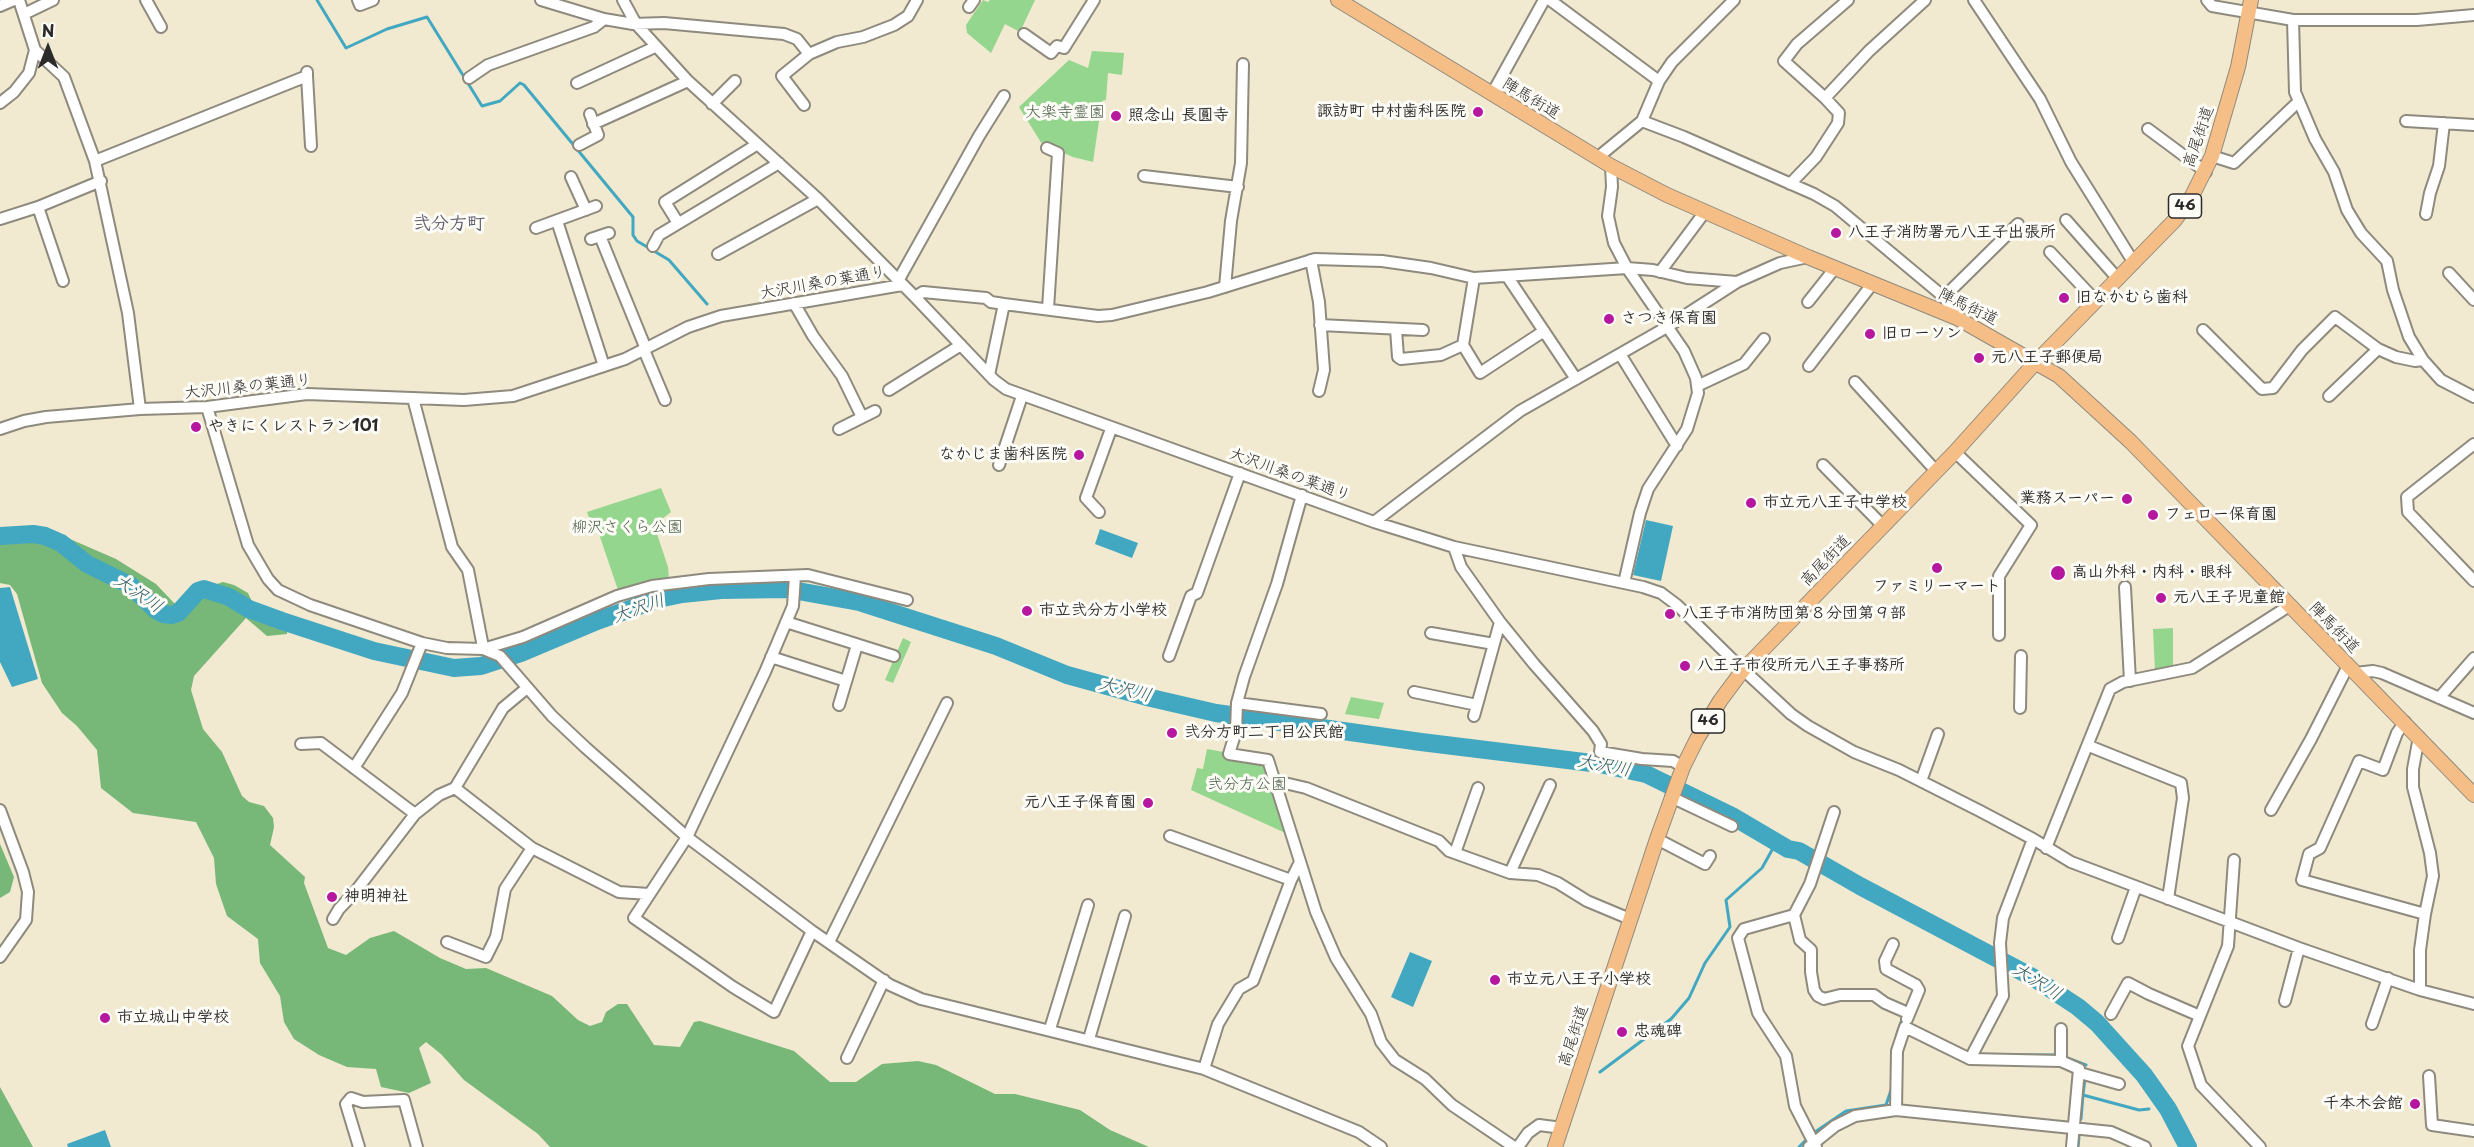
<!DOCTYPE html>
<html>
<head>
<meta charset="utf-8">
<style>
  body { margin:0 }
  #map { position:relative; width:2474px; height:1147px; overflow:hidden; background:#f1e9d0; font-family:"Playpen Sans",sans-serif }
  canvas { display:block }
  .north { position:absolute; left:18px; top:18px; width:60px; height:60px; -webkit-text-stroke:4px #fdfcf7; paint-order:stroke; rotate:0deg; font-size:16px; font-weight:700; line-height:24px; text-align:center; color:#2b2b2b }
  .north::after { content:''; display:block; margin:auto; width:21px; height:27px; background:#2b2b2b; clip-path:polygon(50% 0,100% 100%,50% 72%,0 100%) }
</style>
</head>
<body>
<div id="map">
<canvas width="2474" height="1147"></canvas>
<div class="north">N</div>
</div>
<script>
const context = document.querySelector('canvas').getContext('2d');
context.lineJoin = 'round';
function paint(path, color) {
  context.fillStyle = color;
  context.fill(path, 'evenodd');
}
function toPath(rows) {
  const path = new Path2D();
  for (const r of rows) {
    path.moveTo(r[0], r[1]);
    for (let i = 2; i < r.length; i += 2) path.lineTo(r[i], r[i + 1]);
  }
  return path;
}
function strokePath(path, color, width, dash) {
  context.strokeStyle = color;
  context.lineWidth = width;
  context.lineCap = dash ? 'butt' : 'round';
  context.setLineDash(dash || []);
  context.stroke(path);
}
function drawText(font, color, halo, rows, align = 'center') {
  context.font = font + ' "Playpen Sans","Klee One",sans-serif';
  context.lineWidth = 6;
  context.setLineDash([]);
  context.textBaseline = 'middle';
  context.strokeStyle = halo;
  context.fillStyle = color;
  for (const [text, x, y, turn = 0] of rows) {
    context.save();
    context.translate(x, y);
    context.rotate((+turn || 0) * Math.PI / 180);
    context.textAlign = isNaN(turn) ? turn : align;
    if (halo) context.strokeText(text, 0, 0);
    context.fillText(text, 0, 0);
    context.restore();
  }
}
paint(toPath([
  [983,0,988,2,990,0,1035,0,1020,32,1005,24,991,53,967,33,966,25],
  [1092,51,1124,53,1122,75,1108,73,1106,100,1102,101,1093,162,1073,157,1042,144,1019,107,1069,60,1088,68],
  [661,488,671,512,654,525,668,567,669,580,618,590,598,531,594,532,587,512],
  [2173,628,2173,668,2155,672,2153,629],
  [903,638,911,642,893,683,885,680],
  [1351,697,1384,703,1379,719,1345,714],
  [1207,749,1268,760,1292,836,1191,790,1197,768,1203,769]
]), '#94d68d');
paint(toPath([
  [43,532,70,539,116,559,156,584,174,603,188,609,196,604,211,586,223,582,234,585,248,593,254,606,288,620,287,634,267,636,246,618,194,676,191,690,203,729,222,752,242,796,249,802,264,806,273,818,274,827,270,845,305,877,304,883,328,948,346,955,370,938,394,931,440,958,466,969,486,968,552,996,578,1020,590,1026,602,1022,606,1012,618,1004,627,1004,654,1045,680,1047,694,1022,700,1021,794,1051,830,1082,856,1082,882,1064,918,1061,936,1065,995,1094,1015,1094,1080,1110,1110,1130,1149,1147,550,1147,538,1134,464,1080,441,1054,426,1042,419,1048,431,1083,409,1093,381,1087,376,1069,347,1067,319,1055,294,1039,284,1022,280,996,260,963,258,939,227,916,216,884,214,858,196,822,133,813,101,788,97,750,77,726,62,713,42,683,17,594,10,585,0,583,0,538],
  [0,844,14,877,10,892,0,898],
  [0,1087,33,1147,0,1147]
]), '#77b778');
paint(toPath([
  [1646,520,1673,526,1661,581,1633,575],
  [1100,529,1138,543,1132,558,1095,544],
  [10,587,38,679,12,687,0,662,0,588],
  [1410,952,1432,961,1413,1007,1391,997],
  [105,1130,111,1147,68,1147,67,1144]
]), '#42a8c2');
strokePath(toPath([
  [317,0,346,48,387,29,427,17,482,106,500,101,520,83,524,85,633,217,633,235,637,241,669,260,707,304],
  [1244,713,1244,718],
  [1897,1034,1901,1022],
  [2007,1055,2057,1055],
  [2067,1058,2086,1065],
  [1600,1072,1671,1019,1689,998,1705,963,1730,927,1726,900,1762,868,1777,841],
  [2083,1095,2085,1078],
  [2159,1107,2166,1106],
  [2081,1119,2083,1095,2139,1110,2149,1109],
  [1812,1134,1846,1111,1886,1105,1892,1087],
  [1799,1147,1807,1139],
  [2078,1147,2079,1137]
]), '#42a8c2', 3);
strokePath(toPath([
  [0,536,33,534,45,536,61,543,87,564,130,585,156,610,163,614,172,615,178,613,198,591,204,589,229,597,249,609,282,621,374,651,454,668,481,666,521,653,597,621,658,599,682,594,721,590,787,589,859,602,996,646,1067,675,1151,698,1216,713,1421,742,1600,764,1646,774,1732,816,1788,849,1799,851,1860,886,2034,978,2078,1007,2097,1023,2144,1075,2168,1109,2188,1147]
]), '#42a8c2', 18);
const minor = toPath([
  [146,0,161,27],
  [358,0,360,5,373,0],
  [541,0,604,19,633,24,664,23,784,34,797,39,809,54,837,42,863,37,894,25,908,16,917,0],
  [623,0,636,24,688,81,818,199,915,297,994,380,1006,389,1374,522,1454,547,1643,587,1661,593,1677,605,1735,662,1791,714,1808,726,1854,752,1899,770,1980,811,2033,839,2071,862,2299,948,2420,990,2474,1004],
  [1550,0,1659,81],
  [1848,0,1797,44,1784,61,1825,98,1869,51,1925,0],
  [1974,0,2040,99,2071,162,2134,263],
  [2207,0,2212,6,2293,20,2417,20,2474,15],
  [0,6,14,0],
  [969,7,974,0],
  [24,14,53,0],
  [2293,20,2295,92,2315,139,2334,172,2347,210,2361,233,2387,261,2393,290,2409,337,2423,360,2441,380,2474,397],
  [1024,34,1051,53,1057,46,1064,48,1094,0],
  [35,50,64,77,95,161,128,313,140,409],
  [307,76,311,146],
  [469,78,488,65,594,27,604,19],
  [577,83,655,47],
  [1492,94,1544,0],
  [0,103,14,92,29,73,35,50,19,0],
  [712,104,735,81],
  [804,105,782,76,809,54],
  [1642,121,1684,137,1814,194,1835,206,1944,297,1957,318],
  [2406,121,2474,125],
  [593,124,688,81],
  [2148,129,2206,172],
  [579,145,598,135,590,114],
  [1047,148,1058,153,1048,309],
  [2212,156,2234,163,2298,102],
  [1597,158,1642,121,1659,81,1672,62,1734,0],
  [95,161,307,76,307,72],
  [1611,166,1612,187,1608,216,1614,243,1627,268,1684,351,1696,378,1698,393,1687,429,1648,489,1640,513,1624,583],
  [1144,176,1238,187],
  [571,177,586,210],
  [1790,184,1816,157,1838,123,1839,113,1825,98],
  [38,207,63,281],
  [2426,214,2430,193,2439,166,2444,123],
  [0,219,38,207,101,181],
  [2066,220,2118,279],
  [557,221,604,366],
  [678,223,665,202,756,145],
  [536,228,596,206],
  [600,236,646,349],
  [591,239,609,233],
  [653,246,659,235,779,163],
  [2050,252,2096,301],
  [718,254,818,199],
  [1311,260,1319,302,1324,370,1319,391],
  [1660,272,1704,213],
  [2449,273,2474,300],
  [1507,276,1576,379],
  [1474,278,1463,345,1480,373,1544,331],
  [898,281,979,136,1004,96],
  [1225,287,1231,221,1241,163,1243,64],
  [915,297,923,292,986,298,991,302,1004,304,1098,316,1112,315,1208,292,1315,259,1382,261,1431,268,1474,278,1627,268,1653,270,1687,278,1737,282],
  [1944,297,2018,224],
  [1808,302,1835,268],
  [794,303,813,336,842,376,862,417],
  [1320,325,1423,330],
  [1396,329,1398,357,1401,359,1441,355,1463,345],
  [2203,330,2262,389,2273,388,2302,350,2335,317,2378,349,2396,357,2415,361,2423,360],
  [644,350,665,400],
  [1620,354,1677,446],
  [1809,366,1873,283],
  [989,375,1004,304],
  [1855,382,1936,471],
  [1697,386,1744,364,1764,339],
  [889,390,961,345],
  [2329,396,2378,349],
  [413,398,452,547,468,570,483,647],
  [207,407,248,545,268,579,278,590,310,605,422,643,447,648,483,649,500,656,552,716,586,748,687,837,812,931,890,985,921,999,1204,1069,1359,1132,1381,1147],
  [0,429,24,421,46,417,140,409,207,407,307,394,464,400,513,396,625,359,688,327,721,316,902,285],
  [839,429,875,411],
  [2474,444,2407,497,2408,512,2474,581],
  [1955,452,2031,525,1999,576,1999,635],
  [999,465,1022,396],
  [1823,465,1883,526],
  [1302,495,1277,584,1244,677,1237,703,1236,731,1229,754,1268,760,1316,912,1336,958,1371,1014,1381,1042,1395,1060,1425,1079,1452,1105,1514,1147],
  [1099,512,1086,498,1111,429],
  [1374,522,1520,411,1667,327,1737,282,1780,263,1808,257],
  [1454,547,1461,567,1500,622,1534,664,1593,731,1601,744,1600,752,1642,759,1673,761,1683,767],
  [795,576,793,606,765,672,687,837,634,918,733,987,774,1012,812,931],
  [2125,587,2130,681],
  [786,622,894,656],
  [1431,633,1494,644],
  [483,649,523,637,617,596,652,586,709,579,808,575,907,600],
  [1169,656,1191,596,1197,593,1240,473],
  [771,657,846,681],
  [2355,673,2373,671,2382,673,2474,713],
  [1414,692,1477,705],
  [2439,698,2474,658],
  [1237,703,1321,714],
  [839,705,857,645],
  [2020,708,2021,656],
  [1474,716,1500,622],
  [2405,722,2397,733,2383,770,2359,761,2320,848,2309,854,2302,880,2425,914],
  [2419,737,2413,769,2413,787,2430,853,2433,876,2425,914,2420,950,2420,990],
  [301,744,321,743,415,814],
  [2089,746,2181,783,2183,798,2168,899],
  [354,768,402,693,422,643],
  [1276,781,1306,788,1439,841,1449,851,1510,873,1538,875,1558,883,1587,901,1630,919],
  [1921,781,1938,734],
  [455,788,532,848,619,892,649,894],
  [1671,797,1732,826],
  [0,810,23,872,28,892,26,920,0,957],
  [2271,810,2311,739,2348,666],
  [1170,836,1291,880],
  [1657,839,1705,864,1710,856],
  [2046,848,2110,689,2123,682,2192,668,2289,606],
  [1455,853,1478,788],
  [2234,860,2228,946,2188,1046,2201,1085,2260,1147],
  [1510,873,1550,785],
  [1794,915,1810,884,1834,812],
  [333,919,339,909,355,892,415,814,439,795,455,788,503,708,527,688],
  [2118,938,2136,887],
  [447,942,486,957,496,937,505,889,532,848],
  [829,942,947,703],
  [1893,944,1885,961,1886,969,1916,985,1919,990,1907,1019],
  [2285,1001,2299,948],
  [2111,1014,2128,983,2149,994,2200,1016],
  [2372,1024,2388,978],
  [1050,1029,1088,905],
  [2061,1029,2061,1061],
  [1089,1039,1125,916],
  [847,1058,884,980],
  [1970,1059,2003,996,2000,943,2003,918,2033,839],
  [1204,1069,1218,1024,1239,989,1253,981,1291,880,1300,862],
  [2080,1073,2119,1084],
  [2429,1076,2432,1125,2474,1131],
  [1896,1110,1897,1051,1905,1027,1970,1059,2061,1061,2079,1069,2072,1147],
  [359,1147,346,1104,351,1098,363,1102,404,1100,417,1147],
  [1518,1147,1528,1133,1539,1125,1562,1128],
  [1809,1147,1835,1126,1855,1116,1896,1110,2111,1132,2145,1147],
  [1816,1147,1795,1106,1786,1056,1758,1013,1738,938,1744,929,1794,915,1800,940,1811,950,1811,972,1814,990,1818,996,1824,999,1840,995,1874,995,1885,1003,1908,1013]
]);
const major = toPath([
  [1338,0,1611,166,1667,195,1808,257,1957,318,2059,376,2131,442,2474,795],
  [1555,1147,1657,839,1683,767,1697,739,1720,701,1743,670,1955,452,2035,363,2175,220,2192,196,2212,156,2238,67,2251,0]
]);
strokePath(minor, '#8e8a7e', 14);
strokePath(major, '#8e8a7e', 16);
strokePath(minor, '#fff', 10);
strokePath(major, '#f6be87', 14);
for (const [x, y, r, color] of [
  [1478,112,6,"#b5179e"],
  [1116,116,6,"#b5179e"],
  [1836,233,6,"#b5179e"],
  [2064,298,6,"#b5179e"],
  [1609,319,6,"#b5179e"],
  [1870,334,6,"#b5179e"],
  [1979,358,6,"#b5179e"],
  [196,427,6,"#b5179e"],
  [1079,455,6,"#b5179e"],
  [2127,499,6,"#b5179e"],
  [1751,503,6,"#b5179e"],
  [2153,515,6,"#b5179e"],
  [1937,568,6,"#b5179e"],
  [2058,573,8,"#b5179e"],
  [2161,598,6,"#b5179e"],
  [1027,611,6,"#b5179e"],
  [1670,614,6,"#b5179e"],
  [1685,666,6,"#b5179e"],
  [1172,733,6,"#b5179e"],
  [1148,803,6,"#b5179e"],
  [332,897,6,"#b5179e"],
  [1495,980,6,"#b5179e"],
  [105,1018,6,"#b5179e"],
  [1622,1032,6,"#b5179e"],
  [2415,1104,6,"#b5179e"]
]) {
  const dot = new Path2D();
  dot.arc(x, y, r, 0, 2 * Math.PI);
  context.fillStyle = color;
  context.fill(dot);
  strokePath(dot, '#fdfcf7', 2);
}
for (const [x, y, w] of [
  [2185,206,33],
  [1708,721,33]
]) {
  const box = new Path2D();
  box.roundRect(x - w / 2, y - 12, w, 24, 4.5);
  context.fillStyle = '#fdfcf7';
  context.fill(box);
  strokePath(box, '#2b2b2b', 1.5);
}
drawText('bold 15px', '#2b2b2b', null, [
  ["46",2185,206],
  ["46",1708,721]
]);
drawText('16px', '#2b2b2b', '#fdfcf7', [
  ["陣馬街道",1531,99,31],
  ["高尾街道",2199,137,-71],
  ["大沢川桑の葉通り",823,283,-10],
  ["陣馬街道",1968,307,26],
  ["大沢川桑の葉通り",248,387,-6],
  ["大沢川桑の葉通り",1290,475,20],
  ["高尾街道",1826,561,-46],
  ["陣馬街道",2334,628,46],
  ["高尾街道",1574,1036,-72]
]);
drawText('bold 16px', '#2b2b2b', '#fdfcf7', [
  ["諏訪町 中村歯科医院",1466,112,"right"],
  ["照念山 長圓寺",1128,116],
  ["八王子消防署元八王子出張所",1848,233],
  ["旧なかむら歯科",2076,298],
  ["さつき保育園",1621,319],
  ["旧ローソン",1882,334],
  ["元八王子郵便局",1991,358],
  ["やきにくレストラン101",208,427],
  ["なかじま歯科医院",1067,455,"right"],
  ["業務スーパー",2115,499,"right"],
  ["市立元八王子中学校",1763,503],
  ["フェロー保育園",2165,515],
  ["高山外科・内科・眼科",2072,573],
  ["ファミリーマート",1937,587,"center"],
  ["元八王子児童館",2173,598],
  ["市立弐分方小学校",1039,611],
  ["八王子市消防団第８分団第９部",1682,614],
  ["八王子市役所元八王子事務所",1697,666],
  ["弐分方町二丁目公民館",1184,733],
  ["元八王子保育園",1136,803,"right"],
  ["神明神社",344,897],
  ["市立元八王子小学校",1507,980],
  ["市立城山中学校",117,1018],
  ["忠魂碑",1634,1032],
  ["千本木会館",2403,1104,"right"]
], 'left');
drawText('16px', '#4a5e48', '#fdfcf7', [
  ["大楽寺霊園",1065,113],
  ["柳沢さくら公園",627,528],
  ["弐分方公園",1247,785]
]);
drawText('bold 18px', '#615e6d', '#fdfcf7', [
  ["弐分方町",449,224]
]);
drawText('italic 18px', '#345d67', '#fdfcf7', [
  ["大沢川",138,594,34],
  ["大沢川",639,609,-19],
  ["大沢川",1125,690,14],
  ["大沢川",1604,766,11],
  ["大沢川",2037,982,32]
]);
</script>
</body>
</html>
